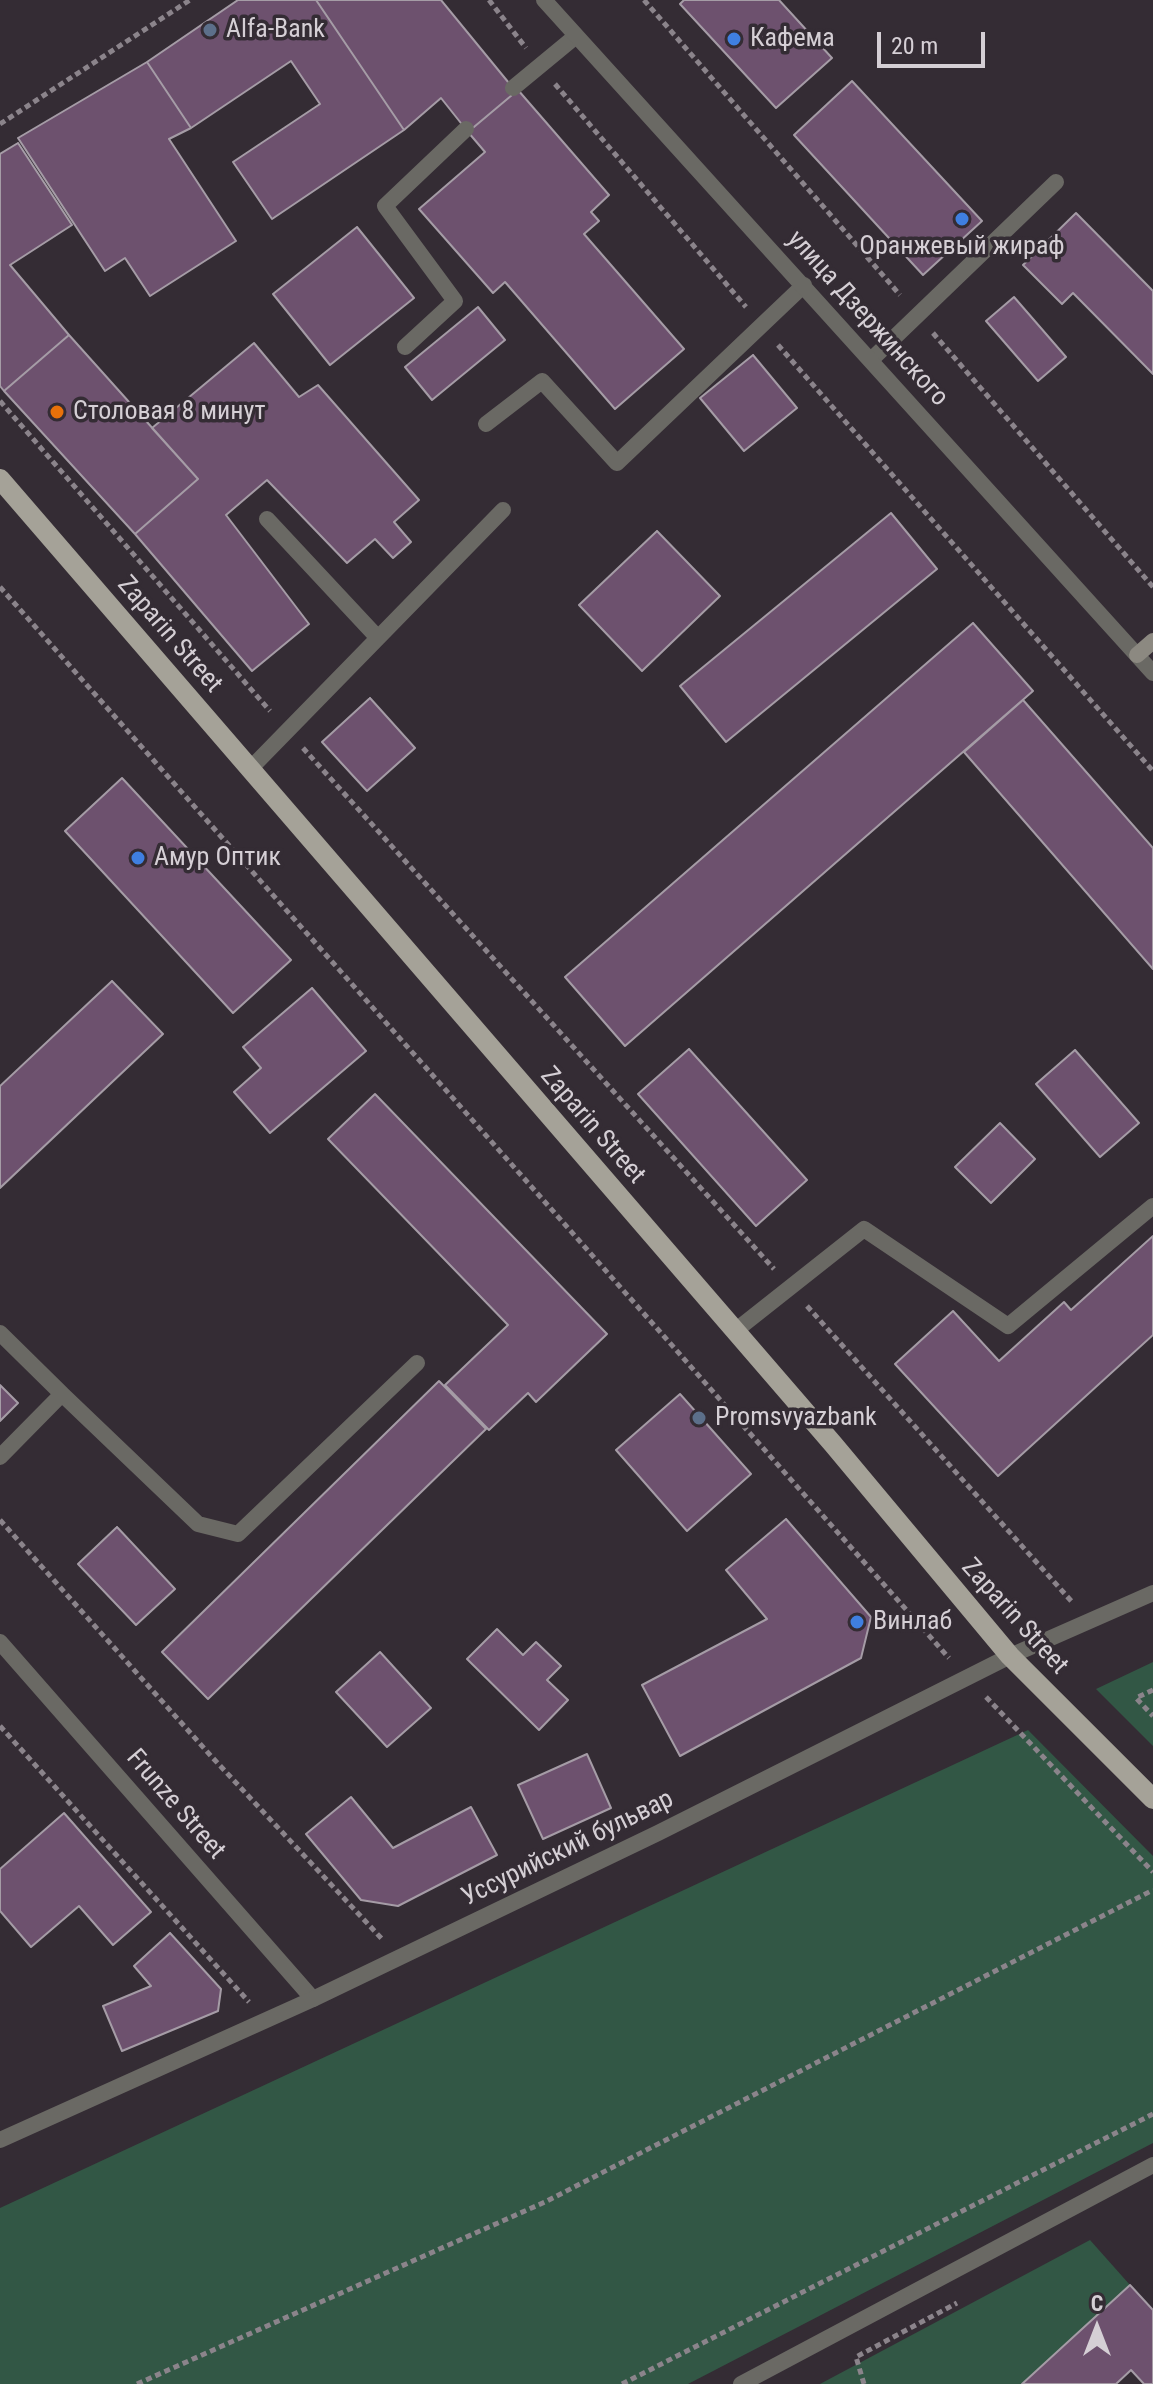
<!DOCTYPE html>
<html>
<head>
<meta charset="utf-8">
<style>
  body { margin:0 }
  #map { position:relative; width:1153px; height:2384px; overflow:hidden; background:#342c34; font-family:"Roboto Condensed",sans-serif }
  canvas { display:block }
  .north { position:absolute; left:1057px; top:2288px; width:80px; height:80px; -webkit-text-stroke:6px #342c34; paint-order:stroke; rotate:0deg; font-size:22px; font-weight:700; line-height:32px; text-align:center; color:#d5cfd5 }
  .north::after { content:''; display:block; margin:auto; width:28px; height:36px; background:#d5cfd5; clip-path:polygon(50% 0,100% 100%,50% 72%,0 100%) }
  .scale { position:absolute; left:877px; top:32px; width:108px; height:36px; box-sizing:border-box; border:4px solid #d5cfd5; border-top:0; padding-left:10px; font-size:24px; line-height:28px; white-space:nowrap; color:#d5cfd5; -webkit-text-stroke:6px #342c34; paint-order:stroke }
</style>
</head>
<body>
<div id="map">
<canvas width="1153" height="2384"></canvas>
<div class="north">С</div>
<div class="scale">20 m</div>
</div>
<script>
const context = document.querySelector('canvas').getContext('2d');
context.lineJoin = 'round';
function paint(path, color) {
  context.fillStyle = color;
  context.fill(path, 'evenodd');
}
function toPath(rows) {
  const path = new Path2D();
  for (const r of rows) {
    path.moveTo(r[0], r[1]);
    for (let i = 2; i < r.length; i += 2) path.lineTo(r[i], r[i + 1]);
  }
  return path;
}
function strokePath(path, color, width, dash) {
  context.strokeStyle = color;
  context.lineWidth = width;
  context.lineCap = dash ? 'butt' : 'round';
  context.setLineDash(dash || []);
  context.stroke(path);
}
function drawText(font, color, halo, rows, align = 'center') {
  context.font = font + ' "Roboto Condensed",sans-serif';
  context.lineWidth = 7;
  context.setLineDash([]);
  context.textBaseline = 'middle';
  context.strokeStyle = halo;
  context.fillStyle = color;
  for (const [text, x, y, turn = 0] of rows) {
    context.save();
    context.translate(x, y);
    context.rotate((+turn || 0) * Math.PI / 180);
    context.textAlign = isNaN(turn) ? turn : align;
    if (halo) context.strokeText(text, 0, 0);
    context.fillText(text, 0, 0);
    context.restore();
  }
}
paint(toPath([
  [1153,1662,1153,1746,1096,1689],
  [1028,1730,1153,1856,1153,2143,688,2384,0,2384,0,2208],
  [1090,2240,1130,2285,1022,2384,820,2384]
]), '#325745');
const building = toPath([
  [238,0,316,0,404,130,272,219,233,162,320,104,291,61,191,128,147,62,238,0],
  [316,0,441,0,513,88,518,90,468,132,441,98,404,130,316,0],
  [684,0,779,0,832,58,776,108,680,4,684,0],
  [147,62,191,128,169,139,236,241,150,296,125,258,105,271,18,138,147,62],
  [852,81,982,221,923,275,794,135,852,81],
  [518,90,609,195,591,212,599,221,584,234,684,349,615,409,505,282,493,293,419,209,485,152,468,132,518,90],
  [18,143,72,225,10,265,69,335,4,391,0,386,0,154,18,143],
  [1076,213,1153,291,1153,374,1073,293,1062,304,1023,265,1076,213],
  [357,227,414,298,330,365,273,294,357,227],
  [1014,297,1066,357,1038,381,986,321,1014,297],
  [478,307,505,340,432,400,405,367,478,307],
  [69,335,198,479,135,534,4,391,69,335],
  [254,343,299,397,318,385,419,500,394,522,411,542,393,558,375,539,347,563,267,480,226,515,309,624,252,671,135,534,198,479,152,428,254,343],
  [753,355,797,408,744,451,700,398,753,355],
  [891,513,937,569,726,742,680,686,891,513],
  [657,531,720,596,642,671,579,605,657,531],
  [973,623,1033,691,625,1046,565,977,973,623],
  [370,698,415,748,367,791,322,742,370,698],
  [1023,700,1153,848,1153,969,964,752,1023,700],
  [122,778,291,960,233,1013,65,831,122,778],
  [112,981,163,1034,0,1188,0,1086,112,981],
  [312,988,366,1051,270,1133,234,1092,261,1068,243,1047,312,988],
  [689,1049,807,1180,756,1226,638,1094,689,1049],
  [1075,1050,1139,1123,1100,1157,1036,1084,1075,1050],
  [375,1094,607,1334,536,1402,528,1393,489,1430,445,1385,508,1325,328,1139,375,1094],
  [1000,1123,1035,1159,991,1203,955,1167,1000,1123],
  [1153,1236,1153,1335,998,1476,895,1364,953,1311,999,1361,1064,1302,1071,1310,1153,1236],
  [439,1381,486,1429,208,1699,162,1652,439,1381],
  [0,1385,18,1403,0,1421,0,1385],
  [680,1394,751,1474,687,1531,616,1450,680,1394],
  [786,1519,871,1617,861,1658,680,1756,642,1685,767,1619,726,1570,786,1519],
  [117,1527,175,1589,136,1625,78,1564,117,1527],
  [497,1629,523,1655,536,1642,561,1666,547,1680,568,1700,539,1730,467,1659,497,1629],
  [380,1652,431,1708,387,1747,336,1692,380,1652],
  [587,1754,611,1808,543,1839,518,1785,587,1754],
  [351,1797,393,1848,471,1807,497,1855,398,1906,361,1900,306,1834,351,1797],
  [64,1813,151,1912,113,1945,79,1906,31,1947,0,1911,0,1869,64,1813],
  [170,1933,221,1989,218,2011,122,2051,103,2006,151,1986,134,1966,170,1933],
  [1130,2285,1153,2310,1153,2384,1144,2384,1131,2370,1116,2384,1022,2384,1130,2285]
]);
paint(building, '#6d516e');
strokePath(building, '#a59ca6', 2);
strokePath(toPath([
  [489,0,526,48],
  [644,0,900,295],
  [555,84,746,307],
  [0,124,190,0],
  [933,333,1153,587],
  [778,345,1153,771],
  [0,401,270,711],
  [0,587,949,1658],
  [303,748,774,1269],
  [807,1306,1073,1603],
  [0,1520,211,1756,382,1939],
  [1153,1690,1136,1698,1153,1716],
  [986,1697,1153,1872],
  [0,1726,249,2002],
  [137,2384,545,2202,1153,1890],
  [622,2384,1153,2114],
  [864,2384,856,2357,957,2303]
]), '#8b848b', 5, [6, 4]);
strokePath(toPath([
  [513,88,576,36],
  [405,347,455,301,385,206,466,129],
  [871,360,1056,182],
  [486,424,542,381,617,463,804,285],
  [267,519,378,638],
  [250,769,503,510],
  [735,1331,864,1229,1008,1326,1153,1206],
  [0,1333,62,1394,0,1457],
  [62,1394,198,1524,238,1534,417,1363]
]), '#6a6964', 16);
strokePath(toPath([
  [0,1642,313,1999]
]), '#6a6964', 16);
strokePath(toPath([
  [544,0,1153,673],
  [0,2140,313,1999,658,1833,1010,1656,1153,1593],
  [741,2384,1153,2165]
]), '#6a6964', 16);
strokePath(toPath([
  [1137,655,1153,641]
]), '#8c8981', 16);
strokePath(toPath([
  [0,479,833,1444,1010,1656,1153,1799]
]), '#a5a298', 20);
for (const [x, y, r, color] of [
  [210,30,8,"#5c6f8a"],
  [734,39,8,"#3f7fe0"],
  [962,219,8,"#3f7fe0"],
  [57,412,8,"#e8710a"],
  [138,858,8,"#3f7fe0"],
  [699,1418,8,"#5c6f8a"],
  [857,1622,8,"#3f7fe0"]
]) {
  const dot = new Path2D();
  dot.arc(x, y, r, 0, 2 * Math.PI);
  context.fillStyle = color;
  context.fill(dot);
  strokePath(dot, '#342c34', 3);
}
drawText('26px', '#d5cfd5', '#342c34', [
  ["Alfa-Bank",226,30],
  ["Кафема",750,39],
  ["Оранжевый жираф",962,247,"center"],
  ["Столовая 8 минут",73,412],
  ["Амур Оптик",154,858],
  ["Promsvyazbank",715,1418],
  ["Винлаб",873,1622]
], 'left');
drawText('26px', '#d5cfd5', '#342c34', [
  ["улица Дзержинского",867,319,48],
  ["Zaparin Street",169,635,49],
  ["Zaparin Street",592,1126,49],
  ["Zaparin Street",1014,1617,48],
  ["Frunze Street",175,1805,49],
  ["Уссурийский бульвар",568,1849,-26]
]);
</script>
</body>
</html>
